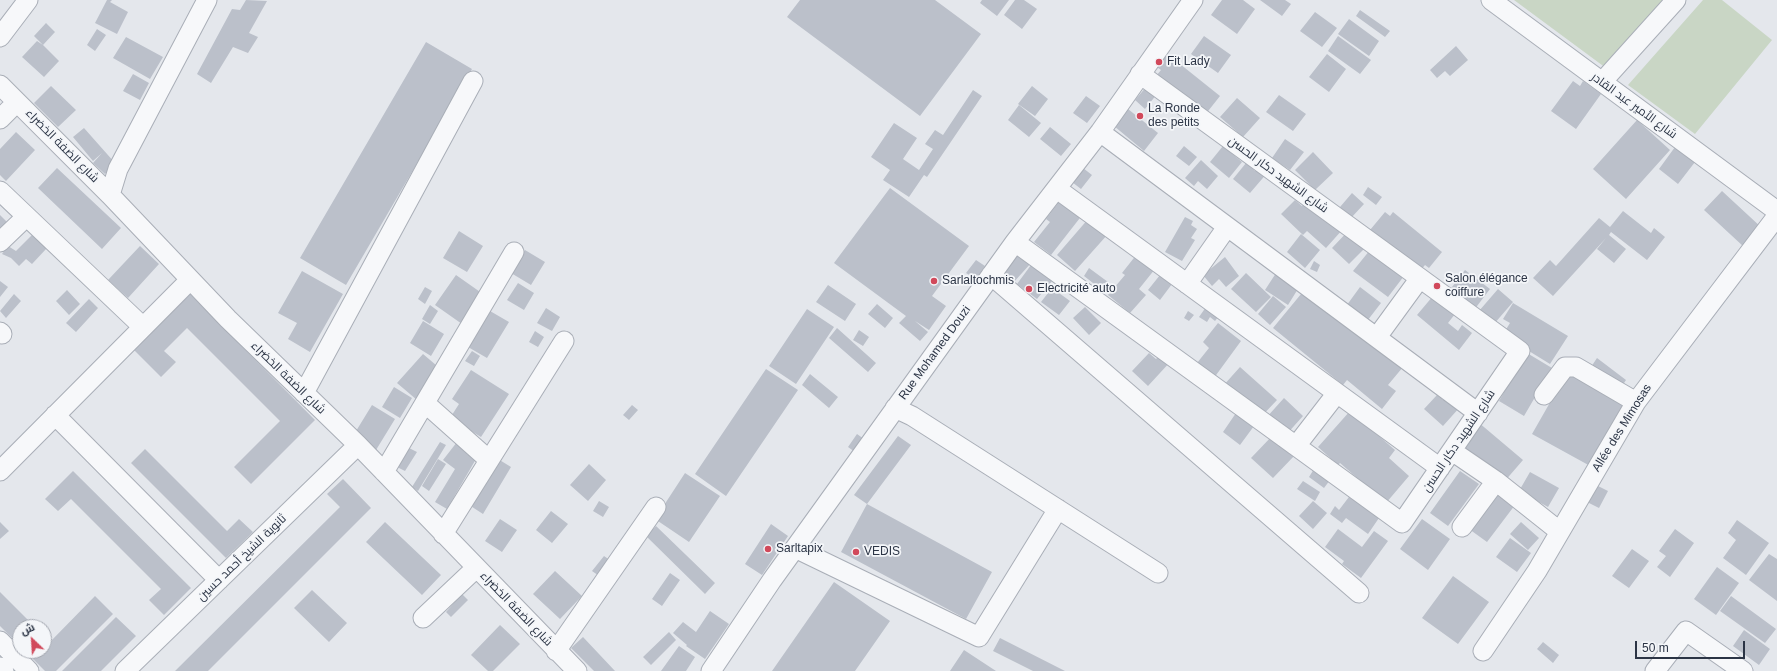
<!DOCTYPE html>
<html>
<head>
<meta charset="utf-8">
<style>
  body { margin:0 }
  #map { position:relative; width:1777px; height:671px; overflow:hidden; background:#e4e7ec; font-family:Helvetica,Cairo,sans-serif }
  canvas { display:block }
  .north { position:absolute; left:12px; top:619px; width:40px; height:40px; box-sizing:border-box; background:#f4f6f9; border:1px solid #a4a8b1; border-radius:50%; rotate:335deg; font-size:11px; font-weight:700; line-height:16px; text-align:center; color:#2b3445 }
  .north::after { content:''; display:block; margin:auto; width:14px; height:18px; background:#d1495b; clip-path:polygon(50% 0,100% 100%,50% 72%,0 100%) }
  .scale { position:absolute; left:1635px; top:641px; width:110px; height:18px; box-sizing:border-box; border:2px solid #2b3445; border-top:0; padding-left:5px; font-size:12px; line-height:14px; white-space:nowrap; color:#2b3445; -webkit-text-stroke:3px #f4f6f9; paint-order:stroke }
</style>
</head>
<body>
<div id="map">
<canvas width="1777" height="671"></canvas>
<div class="north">ش</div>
<div class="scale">50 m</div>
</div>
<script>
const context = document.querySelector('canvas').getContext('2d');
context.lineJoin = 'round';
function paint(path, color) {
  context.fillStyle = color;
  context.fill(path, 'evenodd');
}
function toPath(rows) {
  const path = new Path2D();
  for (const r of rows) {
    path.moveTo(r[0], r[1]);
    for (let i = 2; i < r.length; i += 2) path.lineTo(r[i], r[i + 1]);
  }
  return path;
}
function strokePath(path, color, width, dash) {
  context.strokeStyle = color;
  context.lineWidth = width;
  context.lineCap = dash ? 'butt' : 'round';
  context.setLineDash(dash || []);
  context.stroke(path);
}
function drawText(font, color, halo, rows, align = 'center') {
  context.font = font + ' Helvetica,Cairo,sans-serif';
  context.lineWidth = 3.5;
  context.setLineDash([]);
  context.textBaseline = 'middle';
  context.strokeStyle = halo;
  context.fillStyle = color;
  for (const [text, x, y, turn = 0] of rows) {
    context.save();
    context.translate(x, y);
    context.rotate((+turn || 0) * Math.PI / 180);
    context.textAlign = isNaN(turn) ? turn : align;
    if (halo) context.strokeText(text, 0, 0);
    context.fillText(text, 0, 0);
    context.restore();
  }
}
paint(toPath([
  [1514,0,1668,0,1610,71],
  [1703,0,1722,0,1772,40,1695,134,1628,85]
]), '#c9d6c5');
paint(toPath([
  [107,0,112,0,110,2,128,12,117,34,95,23],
  [246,0,267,1,249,33,258,37,248,53,233,47,211,83,197,74,232,9,240,10],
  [800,0,935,0,981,34,920,116,787,17],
  [982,0,1009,0,997,16,980,3],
  [1015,0,1024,0,1037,9,1022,29,1004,15],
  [1222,0,1243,0,1255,9,1237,34,1211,15],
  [1260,0,1285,0,1291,4,1282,16],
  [1360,10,1390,31,1385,37,1356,16],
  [1315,12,1337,28,1322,47,1300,31],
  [1349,19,1379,41,1369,56,1338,34],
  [46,23,55,32,43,45,34,36],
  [97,29,106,35,95,51,87,45],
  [1204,36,1231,55,1218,73,1191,54],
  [1338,36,1371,60,1360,74,1328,51],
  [126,37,163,57,150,79,113,58],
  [37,41,43,45,59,61,44,77,22,57],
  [426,42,472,69,346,285,300,258],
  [1456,46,1468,60,1450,76,1445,71,1437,78,1430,70],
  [1165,52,1220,96,1205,115,1156,76,1161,70,1154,65],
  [1327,54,1346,69,1329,92,1309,77],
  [133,74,149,83,140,100,123,91],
  [1573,81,1580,86,1583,81,1601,94,1576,129,1551,111],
  [51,86,76,110,58,127,34,103],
  [1032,86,1048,99,1035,116,1018,104],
  [1147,86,1157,94,1145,109,1135,100],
  [973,90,982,96,927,177,924,175,909,197,883,180,890,170,871,157,894,123,917,138,903,159,919,170,933,149,925,144,935,130,943,135],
  [1279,95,1306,114,1293,131,1266,112],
  [1086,96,1100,106,1087,123,1073,113],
  [1237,98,1260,118,1243,137,1220,117],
  [1019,105,1041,123,1029,137,1008,120],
  [1128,109,1158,133,1144,151,1114,126],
  [1186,113,1193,120,1185,127,1179,120],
  [1637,120,1670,150,1626,199,1593,169],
  [1050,127,1071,144,1061,156,1040,139],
  [84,128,115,163,105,174,93,163,102,153,93,161,73,137],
  [16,132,35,150,6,181,0,175,0,149],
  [1285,139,1304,152,1290,170,1272,158],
  [1184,146,1197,157,1189,166,1176,156],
  [1223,146,1242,162,1229,178,1210,162],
  [1675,147,1695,162,1678,184,1659,169],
  [1313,152,1333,173,1315,190,1295,170],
  [1201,160,1218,176,1207,189,1198,181,1194,186,1185,178],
  [1246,163,1255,171,1260,165,1268,172,1250,193,1233,179],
  [57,168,121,228,102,249,38,188],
  [1083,168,1092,175,1081,189,1072,182],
  [1368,187,1382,197,1376,205,1363,195],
  [890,188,969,246,932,296,946,306,929,330,915,321,928,332,920,341,899,323,906,316,834,263],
  [1722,191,1762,228,1744,247,1704,210],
  [1352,193,1364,204,1351,218,1340,207],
  [1062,198,1083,214,1051,255,1034,242,1050,222,1046,219],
  [1295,200,1302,206,1306,201,1343,229,1326,248,1307,231,1303,235,1281,214],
  [1623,211,1651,233,1654,228,1665,237,1647,260,1611,232,1609,235,1626,249,1614,263,1597,249,1606,238,1553,296,1533,278,1550,260,1556,266,1599,218,1610,227],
  [1385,212,1390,216,1393,212,1442,252,1429,268,1425,265,1420,271,1370,230],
  [0,215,8,223,0,232],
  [1185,217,1193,221,1191,225,1197,229,1191,238,1195,240,1182,261,1165,252],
  [1089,218,1108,234,1075,271,1057,255],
  [1350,229,1367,246,1349,264,1332,248],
  [459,231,483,246,467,272,443,258],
  [33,234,47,248,32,264,26,259,19,266,11,258,2,254,8,246,16,251],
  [1301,234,1320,250,1305,268,1287,252],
  [140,246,159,264,128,298,108,280],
  [525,250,545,262,531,285,511,273],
  [1019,250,1032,262,1013,283,1000,271],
  [1370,250,1404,276,1388,297,1353,271],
  [1137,254,1155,269,1139,289,1146,295,1130,313,1108,295,1125,275,1122,273],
  [1225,257,1239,276,1226,287,1219,279,1212,286,1203,275],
  [976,260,985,266,976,279,966,273],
  [1314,261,1320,265,1317,272,1310,269],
  [1031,265,1052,281,1037,299,1017,284],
  [1089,268,1108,282,1102,290,1084,276],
  [1278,270,1301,284,1288,305,1265,290],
  [1465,270,1490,289,1474,310,1449,291],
  [302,271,343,294,310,352,288,339,297,323,278,313],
  [1246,273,1271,297,1256,312,1231,289],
  [456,275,483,294,462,324,435,305],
  [1160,275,1172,284,1160,300,1148,290],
  [0,281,8,287,0,297],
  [518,283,534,293,524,310,507,300],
  [828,285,856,304,845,321,816,302],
  [425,287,432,291,425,304,418,299],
  [1360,287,1381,303,1364,325,1344,309],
  [1052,288,1070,301,1059,315,1041,302],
  [1306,288,1403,367,1388,385,1396,391,1382,409,1347,380,1343,385,1273,328],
  [1498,289,1513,302,1494,324,1479,311],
  [67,290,80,304,69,315,56,301],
  [14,294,21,301,6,318,0,311],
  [190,294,315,420,251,484,234,467,280,421,187,328,164,351,176,362,161,377,134,350],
  [1273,296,1286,307,1270,325,1258,314],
  [1433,296,1455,314,1448,323,1458,331,1462,325,1472,333,1459,350,1417,315],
  [89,299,98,308,76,332,66,323],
  [1513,303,1568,336,1550,364,1524,348,1526,344,1505,331,1510,323,1503,319],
  [877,304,893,318,885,328,868,314],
  [430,305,438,311,430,324,422,319],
  [1085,307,1101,323,1089,335,1073,318],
  [1206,307,1219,316,1215,321,1210,317,1207,322,1199,317],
  [546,308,560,317,552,331,537,323],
  [807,309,834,327,796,384,769,366],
  [490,311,509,322,487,358,468,347],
  [1188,311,1194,315,1189,321,1184,318],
  [423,321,444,334,431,356,410,343],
  [1218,323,1241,341,1211,382,1193,368,1209,348,1203,342],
  [837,328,876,363,868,372,829,338],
  [859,330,869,337,863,346,853,340],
  [535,331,544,337,538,347,529,342],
  [472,351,480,356,474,366,465,361],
  [1149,353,1156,359,1162,353,1171,361,1148,386,1132,371],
  [1527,353,1552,368,1524,416,1499,401],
  [423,354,443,371,417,400,397,383],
  [1597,358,1626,380,1620,389,1591,367],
  [1240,367,1277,400,1259,419,1223,386],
  [766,369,798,390,726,496,695,474],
  [471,370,509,394,481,437,450,418,459,404,452,399],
  [1568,371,1627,405,1592,467,1532,434],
  [810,374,838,397,829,408,802,385],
  [394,387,412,398,400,418,382,407],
  [1437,395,1443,400,1447,396,1460,407,1443,426,1424,409],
  [1284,398,1303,416,1285,436,1266,418],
  [372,405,395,419,376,450,353,436],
  [632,405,638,410,629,420,623,415],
  [1350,411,1395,450,1389,458,1409,476,1386,503,1340,463,1338,465,1318,447],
  [1236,413,1254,426,1240,445,1223,432],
  [1478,422,1523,460,1504,482,1459,443],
  [857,434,864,439,855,452,848,447],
  [1273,435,1295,455,1273,478,1251,458],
  [898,436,911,445,867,504,854,495],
  [440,442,446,445,418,491,412,487],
  [457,442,469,451,467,454,476,459,447,509,435,502,455,469,443,460],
  [405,446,417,452,405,471,393,465],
  [145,449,227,531,239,519,253,532,226,558,131,463],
  [438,459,446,464,429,491,422,486],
  [498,459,511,467,483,514,466,503],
  [589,464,606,480,588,501,570,485],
  [1314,469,1330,480,1324,488,1309,477],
  [73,471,191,588,164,615,149,600,161,589,71,499,58,511,45,499],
  [1460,471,1479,484,1448,526,1430,513],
  [1530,472,1559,488,1548,507,1519,491],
  [685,473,720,496,689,542,655,519],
  [343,479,371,508,208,671,175,671,340,507,327,494],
  [1303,481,1320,492,1315,501,1297,489],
  [1590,482,1608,491,1599,508,1581,499],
  [1496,491,1515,505,1487,542,1469,529],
  [1352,493,1381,515,1368,534,1346,518,1342,523,1330,514,1335,506,1339,510],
  [599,501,609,507,603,517,593,511],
  [1313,501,1327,513,1313,529,1299,516],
  [867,504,992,572,966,619,841,552],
  [551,511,568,524,552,543,536,530],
  [500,519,517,530,502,552,485,541],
  [1422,519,1450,539,1428,570,1400,549],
  [1737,520,1769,543,1746,575,1723,558,1736,540,1728,533],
  [0,522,9,531,0,539],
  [385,522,441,575,422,595,366,542],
  [1521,522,1539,538,1528,550,1510,534],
  [771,524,788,536,762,575,745,564],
  [656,526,715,583,705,594,646,536],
  [1338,529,1362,547,1374,531,1388,541,1361,578,1342,564,1344,561,1325,547],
  [1675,529,1694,543,1670,577,1657,567,1666,556,1659,551],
  [1510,538,1531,553,1517,572,1496,557],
  [1632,549,1649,561,1629,588,1612,576],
  [1769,554,1777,559,1777,601,1749,580],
  [604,556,614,563,602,578,592,571],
  [1717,567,1739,583,1716,615,1694,599],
  [555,571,582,596,560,619,533,594],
  [670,573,680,580,662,606,652,599],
  [1453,576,1489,602,1458,644,1422,618],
  [834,582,890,621,855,671,772,671],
  [312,590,347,623,329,642,294,608],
  [0,592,35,627,20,627,20,646,0,626],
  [462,594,468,600,451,617,446,612],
  [95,596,113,614,56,671,45,671,25,651,44,651,44,636,50,642],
  [1731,596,1776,629,1765,643,1720,611],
  [710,611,729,624,705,659,686,646,687,645,673,633,683,622,696,632],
  [116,617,136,636,101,671,62,671],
  [500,625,520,644,493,671,488,671,471,655],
  [1744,630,1770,649,1759,665,1733,646],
  [669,632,676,640,651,665,643,657],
  [583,637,615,671,594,671,571,648],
  [1000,638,1065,671,1033,671,993,651],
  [1543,642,1559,655,1553,663,1537,649],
  [679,646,695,657,686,671,661,671],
  [964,650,996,671,950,671]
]), '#bbc0ca');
const minor = toPath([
  [1491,0,1777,211],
  [0,37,28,0],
  [1602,82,1676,0],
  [0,85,110,195,228,319,358,445,577,671],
  [0,119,17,102],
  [1100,132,1478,413],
  [1057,189,1440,468],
  [0,191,143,327],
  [110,195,118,169,207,0],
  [0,242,26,217],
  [1015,242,1402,523,1520,351,1140,74],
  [991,275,1359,593],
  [1187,284,1227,227],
  [0,332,2,334],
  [1377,337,1420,278],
  [304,393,473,81],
  [1544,395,1565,367,1576,367,1636,402],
  [425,403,489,460],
  [895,408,912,416,1158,573],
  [55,415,219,580],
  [1296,446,1337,393],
  [1452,451,1496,481,1559,531],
  [0,471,190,280],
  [384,472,514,252],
  [1462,527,1496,481],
  [443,534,564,341],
  [795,548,979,637,1058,509],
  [423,618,476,568],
  [0,641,29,671],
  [556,651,656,507],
  [1483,651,1537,571,1636,402,1777,216],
  [0,667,4,671],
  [125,671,358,445],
  [711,671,772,580,1015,242,1100,132,1193,0],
  [1655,671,1686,631,1743,671]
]);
strokePath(minor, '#a9aeb7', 21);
strokePath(minor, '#f7f8fa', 19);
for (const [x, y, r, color] of [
  [1159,62,4,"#d1495b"],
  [1140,116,4,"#d1495b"],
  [934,281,4,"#d1495b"],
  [1437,286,4,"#d1495b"],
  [1029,289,4,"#d1495b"],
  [768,549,4,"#d1495b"],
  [856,552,4,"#d1495b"]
]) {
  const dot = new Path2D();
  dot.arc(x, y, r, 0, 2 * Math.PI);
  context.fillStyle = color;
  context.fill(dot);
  strokePath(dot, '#f4f6f9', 1.5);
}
drawText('12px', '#2b3445', '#f4f6f9', [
  ["Fit Lady",1167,62],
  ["La Ronde",1148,109],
  ["des petits",1148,123],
  ["Salon élégance",1445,279],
  ["coiffure",1445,293],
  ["Sarlaltochmis",942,281],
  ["Electricité auto",1037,289],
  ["Sarltapix",776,549],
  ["VEDIS",864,552]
], 'left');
drawText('12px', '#2b3445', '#f4f6f9', [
  ["شارع الأمير عبد القادر",1634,106,36],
  ["شارع الضفة الخضراء",62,146,45],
  ["شارع الشهيد دكار الحسن",1278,175,36],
  ["Rue Mohamed Douzi",935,353,-54],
  ["شارع الضفة الخضراء",288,378,44],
  ["Allée des Mimosas",1622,428,-58],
  ["شارع الشهيد دكار الحسن",1459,441,-56],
  ["ثانوية الشيخ أحمد حسين",242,558,-44],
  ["شارع الضفة الخضراء",516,609,46]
]);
</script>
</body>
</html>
